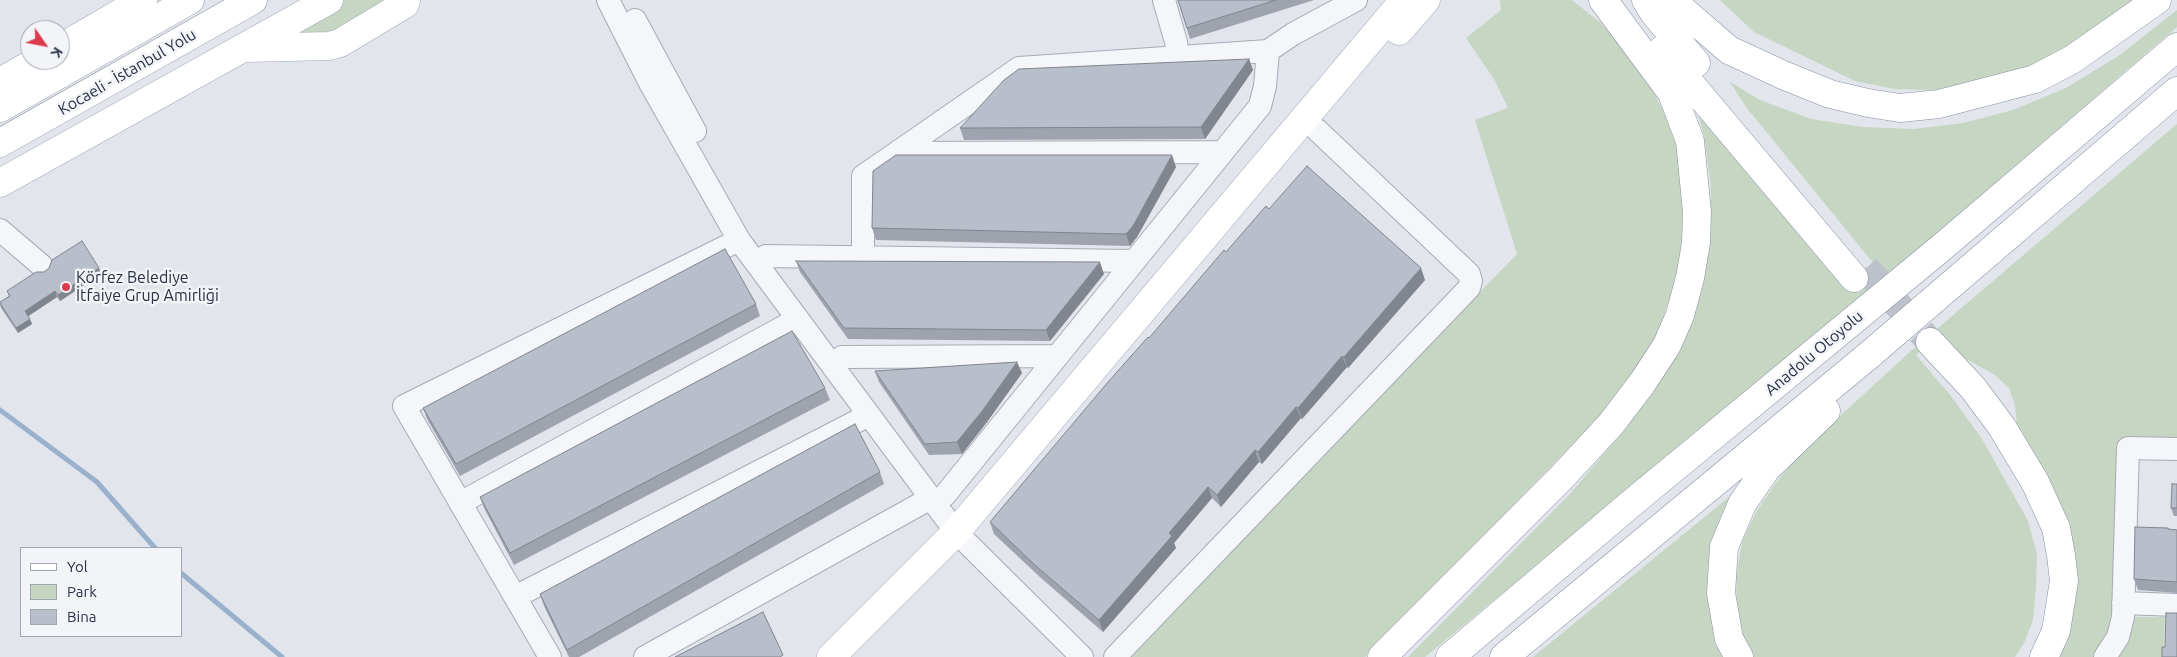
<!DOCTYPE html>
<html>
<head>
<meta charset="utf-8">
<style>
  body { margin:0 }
  #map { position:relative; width:2177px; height:657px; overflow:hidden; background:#e2e5eb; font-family:Ubuntu,sans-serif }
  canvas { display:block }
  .legend { position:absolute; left:20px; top:547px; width:162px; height:90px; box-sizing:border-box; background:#f2f4f8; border:1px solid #a1a6b0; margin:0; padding:6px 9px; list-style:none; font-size:15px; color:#283145 }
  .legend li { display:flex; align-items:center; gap:10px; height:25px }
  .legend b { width:25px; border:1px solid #a1a6b0 }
  .north { position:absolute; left:20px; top:20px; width:50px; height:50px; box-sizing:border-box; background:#f2f4f8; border:1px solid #a1a6b0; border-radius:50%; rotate:123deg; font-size:14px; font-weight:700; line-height:20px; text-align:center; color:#283145 }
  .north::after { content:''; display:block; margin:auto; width:18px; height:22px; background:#db3c4d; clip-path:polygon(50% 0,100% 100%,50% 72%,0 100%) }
</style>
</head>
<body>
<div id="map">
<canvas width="2177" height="657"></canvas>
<ul class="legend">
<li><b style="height:6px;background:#fff"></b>Yol</li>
<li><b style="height:14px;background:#c6d6c2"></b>Park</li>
<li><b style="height:14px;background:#b8beca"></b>Bina</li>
</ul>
<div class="north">K</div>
</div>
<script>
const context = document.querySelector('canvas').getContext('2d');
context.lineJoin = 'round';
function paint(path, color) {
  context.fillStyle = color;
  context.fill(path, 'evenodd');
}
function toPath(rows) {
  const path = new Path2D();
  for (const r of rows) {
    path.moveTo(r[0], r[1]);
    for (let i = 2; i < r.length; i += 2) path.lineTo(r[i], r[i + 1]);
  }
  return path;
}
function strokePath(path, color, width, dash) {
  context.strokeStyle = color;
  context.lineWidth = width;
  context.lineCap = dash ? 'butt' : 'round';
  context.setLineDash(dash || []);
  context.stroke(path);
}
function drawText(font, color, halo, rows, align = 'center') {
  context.font = font + ' Ubuntu,sans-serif';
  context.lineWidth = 5;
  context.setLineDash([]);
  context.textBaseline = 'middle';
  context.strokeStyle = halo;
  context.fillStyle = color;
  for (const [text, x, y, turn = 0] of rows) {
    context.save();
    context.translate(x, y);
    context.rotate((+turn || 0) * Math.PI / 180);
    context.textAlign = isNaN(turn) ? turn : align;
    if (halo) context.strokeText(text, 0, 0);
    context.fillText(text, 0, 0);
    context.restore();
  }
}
paint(toPath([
  [329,0,406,0,350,39,243,48],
  [1500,0,1572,0,1601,23,1624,48,1644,75,1663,110,1677,147,1684,226,1677,277,1654,344,1618,398,1365,657,1123,657,1517,254,1475,120,1508,108,1494,79,1466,38,1501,10],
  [1720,0,2140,0,2060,57,1983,83,1934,90,1895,89,1855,81,1754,32],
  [2177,10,2177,27,1861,298,1425,657,1408,657,1569,495,1622,433,1678,354,1695,310,1710,224,1711,186,1704,135,1694,101,1850,284,1874,264,1746,107,1730,82,1760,100,1811,119,1863,127,1914,129,1963,123,2013,110,2066,88,2120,55],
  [2177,124,2177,449,2128,448,2123,617,2165,617,2163,657,2054,657,2071,599,2017,429,2015,405,2009,388,1995,375,1948,349,1930,342,1916,355,1951,396,1982,439,2028,521,2037,554,2036,587,2033,620,2024,643,2015,657,1753,657,1747,647,1737,616,1736,578,1742,542,1756,512,1777,481,1807,446,1911,351],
  [1745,484,1724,657,1533,657]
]), '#c6d6c2');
strokePath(toPath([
  [0,410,97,482,155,548],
  [181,573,282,657]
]), '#9ab1ce', 5);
strokePath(toPath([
  [1866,268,1930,342]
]), '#bdc1ca', 28, [28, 14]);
const minor = toPath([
  [608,0,650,83,739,240,956,532,1082,657],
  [1164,0,1176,42,1178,57],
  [635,20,695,131],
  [897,153,1222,152],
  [0,230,41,265],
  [766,256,1134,261],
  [863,257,863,176,1019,68,1268,51,1293,34,1356,0],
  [842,357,1057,356],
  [945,495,1260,106,1265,86,1268,51],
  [460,503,798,319],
  [515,597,869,415],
  [2123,603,2177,605],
  [550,657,404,406,739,240],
  [645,657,931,498],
  [1115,657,1469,288,1471,281,1469,274,1317,130],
  [2105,657,2118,637,2123,617,2128,448,2177,449]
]);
const major = toPath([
  [1399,31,1426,0],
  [60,48,143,0],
  [247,48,329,46,340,43,405,4,406,0],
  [0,82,39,60],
  [0,183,329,0],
  [831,657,956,532,1404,0]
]);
const highway = toPath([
  [1646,0,1654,13,1696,63],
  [1671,0,1729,50,1783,75,1830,94,1868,103,1900,108,1939,104,2035,79,2073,59,2157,0],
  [1662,50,1854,278],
  [0,108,190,0],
  [0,143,253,0],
  [1930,342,1973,388,2002,427,2035,482,2056,528,2061,555,2064,581,2056,631,2044,657],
  [1382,657,1561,478,1611,424,1643,382,1667,345,1680,315,1690,278,1696,243,1697,212,1690,141,1672,93,1603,0],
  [1450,657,1633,502,1941,248,2177,47],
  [1504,657,1868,356,2177,91],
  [1739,657,1729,639,1721,593,1724,547,1742,504,1766,469,1826,411]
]);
strokePath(minor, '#a6abb6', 24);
strokePath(major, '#a0a8b8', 29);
strokePath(highway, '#8791a3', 29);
strokePath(minor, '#f5f6f9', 22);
strokePath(major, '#fff', 28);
strokePath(highway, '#fff', 28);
paint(toPath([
  [1178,0,1314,0,1190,39],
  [1249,59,1253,70,1205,139,964,140,960,128],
  [1176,167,1137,237,1130,246,876,240,872,228],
  [1269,209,1425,280,1348,368,1347,367,1302,419,1301,418,1262,464,1259,462,1221,507,1212,498,1174,543,1176,548,1103,632,1041,578,994,534,990,522,1226,252],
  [796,261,1104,274,1050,341,848,339,800,272],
  [101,274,60,301,57,297,28,316,32,324,18,333,1,308,0,304,0,302,9,296,7,291],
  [756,304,760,316,460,476,427,419,423,408],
  [875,371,1022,373,987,422,962,454,929,455,879,382],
  [825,388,830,400,514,565,484,508,480,497],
  [880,472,884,484,579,657,569,657,544,606,540,594],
  [2177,484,2177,516,2174,516,2171,508],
  [2168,528,2169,529,2177,530,2177,593,2138,590,2134,579]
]), '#9ea3ae');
paint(toPath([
  [1249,59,1253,70,1205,139,1201,127],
  [1172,155,1176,167,1137,237,1130,246,1126,234],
  [1100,262,1104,274,1050,341,1046,330],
  [99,268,101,274,60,301,58,295],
  [1421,268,1425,280,1348,368,1344,357],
  [55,291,57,297,27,317,25,311],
  [30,319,32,324,18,333,16,328],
  [1342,356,1347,367,1302,419,1298,408],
  [1017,362,1022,373,987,422,962,454,957,442],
  [1296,407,1301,418,1262,464,1258,452],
  [1255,450,1259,462,1221,507,1217,495],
  [1208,487,1212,498,1174,543,1176,548,1103,632,1099,620,1169,533]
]), '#81858d');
const building = toPath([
  [1178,0,1276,0,1187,28,1178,0],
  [1249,59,1201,127,960,128,1004,80,1019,69,1249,59],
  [896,155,1172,155,1133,226,1126,234,872,228,873,171,896,155],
  [1307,166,1421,268,1344,357,1342,356,1298,408,1296,407,1258,452,1255,450,1217,495,1208,487,1169,533,1172,536,1099,620,1036,566,990,522,1108,382,1148,337,1149,338,1224,250,1226,252,1266,206,1269,209,1307,166],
  [82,241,99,268,58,295,55,291,25,311,30,319,16,328,0,303,0,302,10,296,7,291,36,272,44,272,49,268,52,260,82,241],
  [725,249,756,304,456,464,423,408,725,249],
  [796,261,1100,262,1046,330,844,328,796,261],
  [792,331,825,388,510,553,480,497,792,331],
  [1017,362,983,410,957,442,925,444,875,371,1017,362],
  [855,424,880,472,567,650,540,594,855,424],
  [2172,484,2177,484,2177,508,2171,508,2172,484],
  [2135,527,2168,528,2168,529,2177,530,2177,582,2134,579,2135,527],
  [763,612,783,655,780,657,675,657,763,612],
  [2166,613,2177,613,2177,657,2162,657,2162,647,2165,647,2166,613]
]);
paint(building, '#b8beca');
strokePath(building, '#81858d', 1);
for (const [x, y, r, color] of [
  [66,287,5,"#db3c4d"]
]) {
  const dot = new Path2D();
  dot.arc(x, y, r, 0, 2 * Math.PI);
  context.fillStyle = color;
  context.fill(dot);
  strokePath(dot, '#f2f4f8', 2);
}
drawText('16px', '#283145', '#f2f4f8', [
  ["Kocaeli - İstanbul Yolu",127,72,-30],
  ["Anadolu Otoyolu",1814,353,-40]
]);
drawText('16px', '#283145', '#f2f4f8', [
  ["Körfez Belediye",76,278],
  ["İtfaiye Grup Amirliği",76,296]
], 'left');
</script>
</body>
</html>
